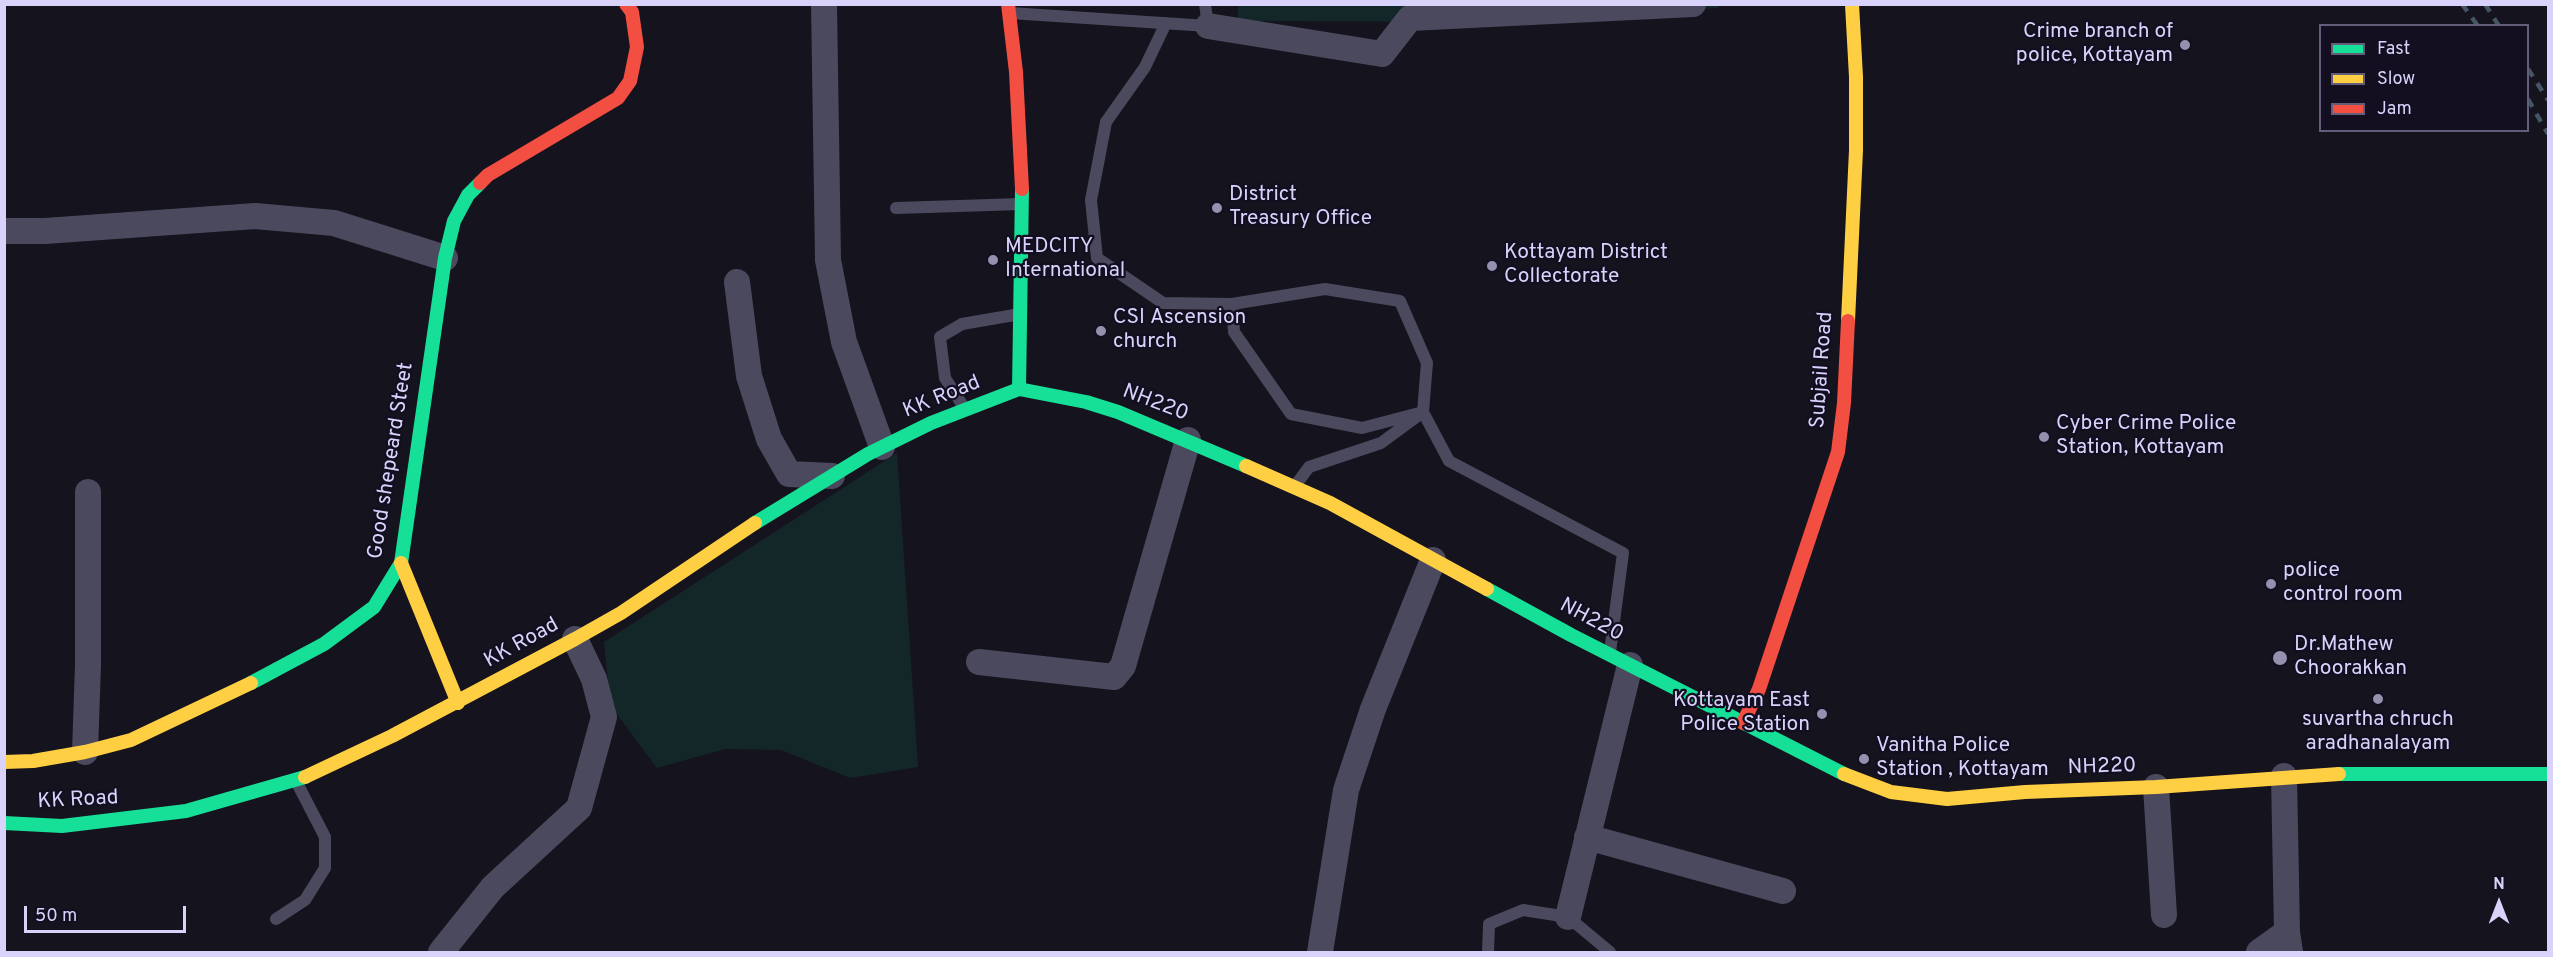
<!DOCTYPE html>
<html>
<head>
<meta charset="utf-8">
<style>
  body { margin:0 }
  #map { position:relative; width:2553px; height:957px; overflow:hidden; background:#15131d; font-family:Overpass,sans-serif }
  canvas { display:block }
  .frame { position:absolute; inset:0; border:6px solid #d9d3fb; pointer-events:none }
  .legend { position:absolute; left:2319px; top:24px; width:210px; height:108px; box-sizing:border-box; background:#130f21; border:2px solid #625d78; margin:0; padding:8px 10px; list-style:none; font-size:18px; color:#d9d3fb }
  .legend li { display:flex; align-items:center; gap:12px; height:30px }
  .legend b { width:30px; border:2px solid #625d78 }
  .north { position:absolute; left:2469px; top:873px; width:60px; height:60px; -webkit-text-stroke:4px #130f21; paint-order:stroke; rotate:0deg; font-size:16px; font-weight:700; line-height:24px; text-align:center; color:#d9d3fb }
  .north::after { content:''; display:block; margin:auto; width:21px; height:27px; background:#d9d3fb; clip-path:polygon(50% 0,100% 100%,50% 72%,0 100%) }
  .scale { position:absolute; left:24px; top:906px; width:162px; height:27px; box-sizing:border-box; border:3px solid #d9d3fb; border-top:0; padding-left:8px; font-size:18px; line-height:21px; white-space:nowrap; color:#d9d3fb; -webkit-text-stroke:4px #130f21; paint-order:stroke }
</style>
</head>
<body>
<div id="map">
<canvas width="2553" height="957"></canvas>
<div class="frame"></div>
<ul class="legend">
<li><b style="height:8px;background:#16e098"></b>Fast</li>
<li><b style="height:8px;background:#ffcf43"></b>Slow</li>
<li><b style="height:8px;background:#f24e42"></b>Jam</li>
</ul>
<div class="north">N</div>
<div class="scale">50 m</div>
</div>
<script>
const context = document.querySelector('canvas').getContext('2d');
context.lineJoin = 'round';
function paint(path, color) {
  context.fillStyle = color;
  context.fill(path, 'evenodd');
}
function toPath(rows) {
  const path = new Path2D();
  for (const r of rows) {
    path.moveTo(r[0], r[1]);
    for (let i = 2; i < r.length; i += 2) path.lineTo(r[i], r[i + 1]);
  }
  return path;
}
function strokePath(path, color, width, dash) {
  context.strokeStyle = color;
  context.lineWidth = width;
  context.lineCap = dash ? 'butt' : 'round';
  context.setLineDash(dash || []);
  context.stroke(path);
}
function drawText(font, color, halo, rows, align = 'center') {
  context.font = font + ' Overpass,sans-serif';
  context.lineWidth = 4.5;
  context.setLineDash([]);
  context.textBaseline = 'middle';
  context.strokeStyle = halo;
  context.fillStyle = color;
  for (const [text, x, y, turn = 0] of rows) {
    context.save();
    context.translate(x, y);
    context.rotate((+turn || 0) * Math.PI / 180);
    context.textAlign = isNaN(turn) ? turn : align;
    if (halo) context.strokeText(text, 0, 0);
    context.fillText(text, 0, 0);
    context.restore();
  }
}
paint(toPath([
  [1238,4,1718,5,1718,8,1681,10,1444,22,1263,21,1238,24],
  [897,453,918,767,850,778,781,750,725,749,657,768,610,705,604,642]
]), '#132728');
strokePath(toPath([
  [1010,13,1208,26,1205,4],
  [1166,23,1145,67,1106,122,1091,200,1097,258,1163,303,1232,304,1325,289,1400,301,1427,363,1423,412,1362,428,1291,414,1234,332,1232,304],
  [896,208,1021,204],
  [965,409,945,378,940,337,962,324,1020,314],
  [1295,486,1309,467,1381,443,1423,412,1449,461,1623,553,1610,652],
  [276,919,305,900,325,868,325,837,296,781],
  [1488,952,1489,924,1523,910,1568,917,1610,952]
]), '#4b495d', 12);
strokePath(toPath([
  [824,4,828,260,844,342,882,447],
  [1208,26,1382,54,1410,18,1693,4],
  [4,231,45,231,255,216,334,223,445,258],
  [737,282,749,376,769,439,789,474,832,476],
  [979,662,1114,677,1123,666,1188,440],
  [85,752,88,665,88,492],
  [2284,776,2287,932,2290,952],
  [2156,787,2164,915],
  [1587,837,1783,891],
  [1568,917,1630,665],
  [441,952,493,887,579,808,604,717,594,679,575,639],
  [1320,952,1346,790,1373,709,1433,560],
  [2259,952,2287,932]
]), '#4b495d', 26);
strokePath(toPath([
  [1022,189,1019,389,1086,402,1118,412,1246,466],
  [755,523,868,454,931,423,1019,389],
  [1487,589,1571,635,1844,774],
  [251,683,324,644,374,607,401,563,445,258,454,221,468,195,480,183],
  [2339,774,2548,774],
  [4,823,62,826,186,811,305,777]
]), '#16e098', 14);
strokePath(toPath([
  [1848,321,1856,150,1856,77,1852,4],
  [1246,466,1330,503,1487,589],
  [401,563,458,703],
  [4,762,33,761,85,752,131,740,251,683],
  [1844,774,1891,792,1947,799,2025,792,2156,787,2339,774],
  [305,777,392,736,575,639,621,613,755,523]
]), '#ffcf43', 14);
strokePath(toPath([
  [1008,4,1016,72,1022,189],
  [480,183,488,175,618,98,630,81,637,47,632,12,626,4],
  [1743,723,1759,689,1838,452,1844,403,1848,321]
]), '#f24e42', 14);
strokePath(toPath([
  [2462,4,2478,26],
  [2485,4,2499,26],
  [2528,69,2548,100],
  [2528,99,2548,134]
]), '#455564', 4.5, [9, 8]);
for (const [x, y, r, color] of [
  [2185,45,6,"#9490ad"],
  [1217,208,6,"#9490ad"],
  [993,260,6,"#9490ad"],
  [1492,266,6,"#9490ad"],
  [1101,331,6,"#9490ad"],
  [2044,437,6,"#9490ad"],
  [2271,584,6,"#9490ad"],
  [2280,658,8,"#9490ad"],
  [2378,699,6,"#9490ad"],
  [1822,714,6,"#9490ad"],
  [1864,759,6,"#9490ad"]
]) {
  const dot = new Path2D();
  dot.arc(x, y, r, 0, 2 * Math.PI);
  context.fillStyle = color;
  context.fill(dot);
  strokePath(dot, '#130f21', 2);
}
drawText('21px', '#d9d3fb', '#130f21', [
  ["Crime branch of",2173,33,"right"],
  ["police, Kottayam",2173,57,"right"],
  ["District",1229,196],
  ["Treasury Office",1229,220],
  ["MEDCITY",1005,248],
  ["International",1005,272],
  ["Kottayam District",1504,254],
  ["Collectorate",1504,278],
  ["CSI Ascension",1113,319],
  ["church",1113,343],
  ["Cyber Crime Police",2056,425],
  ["Station, Kottayam",2056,449],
  ["police",2283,572],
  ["control room",2283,596],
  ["Dr.Mathew",2294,646],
  ["Choorakkan",2294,670],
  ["Kottayam East",1810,702,"right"],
  ["Police Station",1810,726,"right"],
  ["suvartha chruch",2378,721,"center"],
  ["aradhanalayam",2378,745,"center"],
  ["Vanitha Police",1876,747],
  ["Station , Kottayam",1876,771]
], 'left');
drawText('21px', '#d9d3fb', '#130f21', [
  ["Subjail Road",1823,370,-86],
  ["KK Road",942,398,-22],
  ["NH220",1155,404,21],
  ["Good shepeard Steet",392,461,-81],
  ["NH220",1591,621,28],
  ["KK Road",522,644,-29],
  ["NH220",2102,768,-2],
  ["KK Road",78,801,-3]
]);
</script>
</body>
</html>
